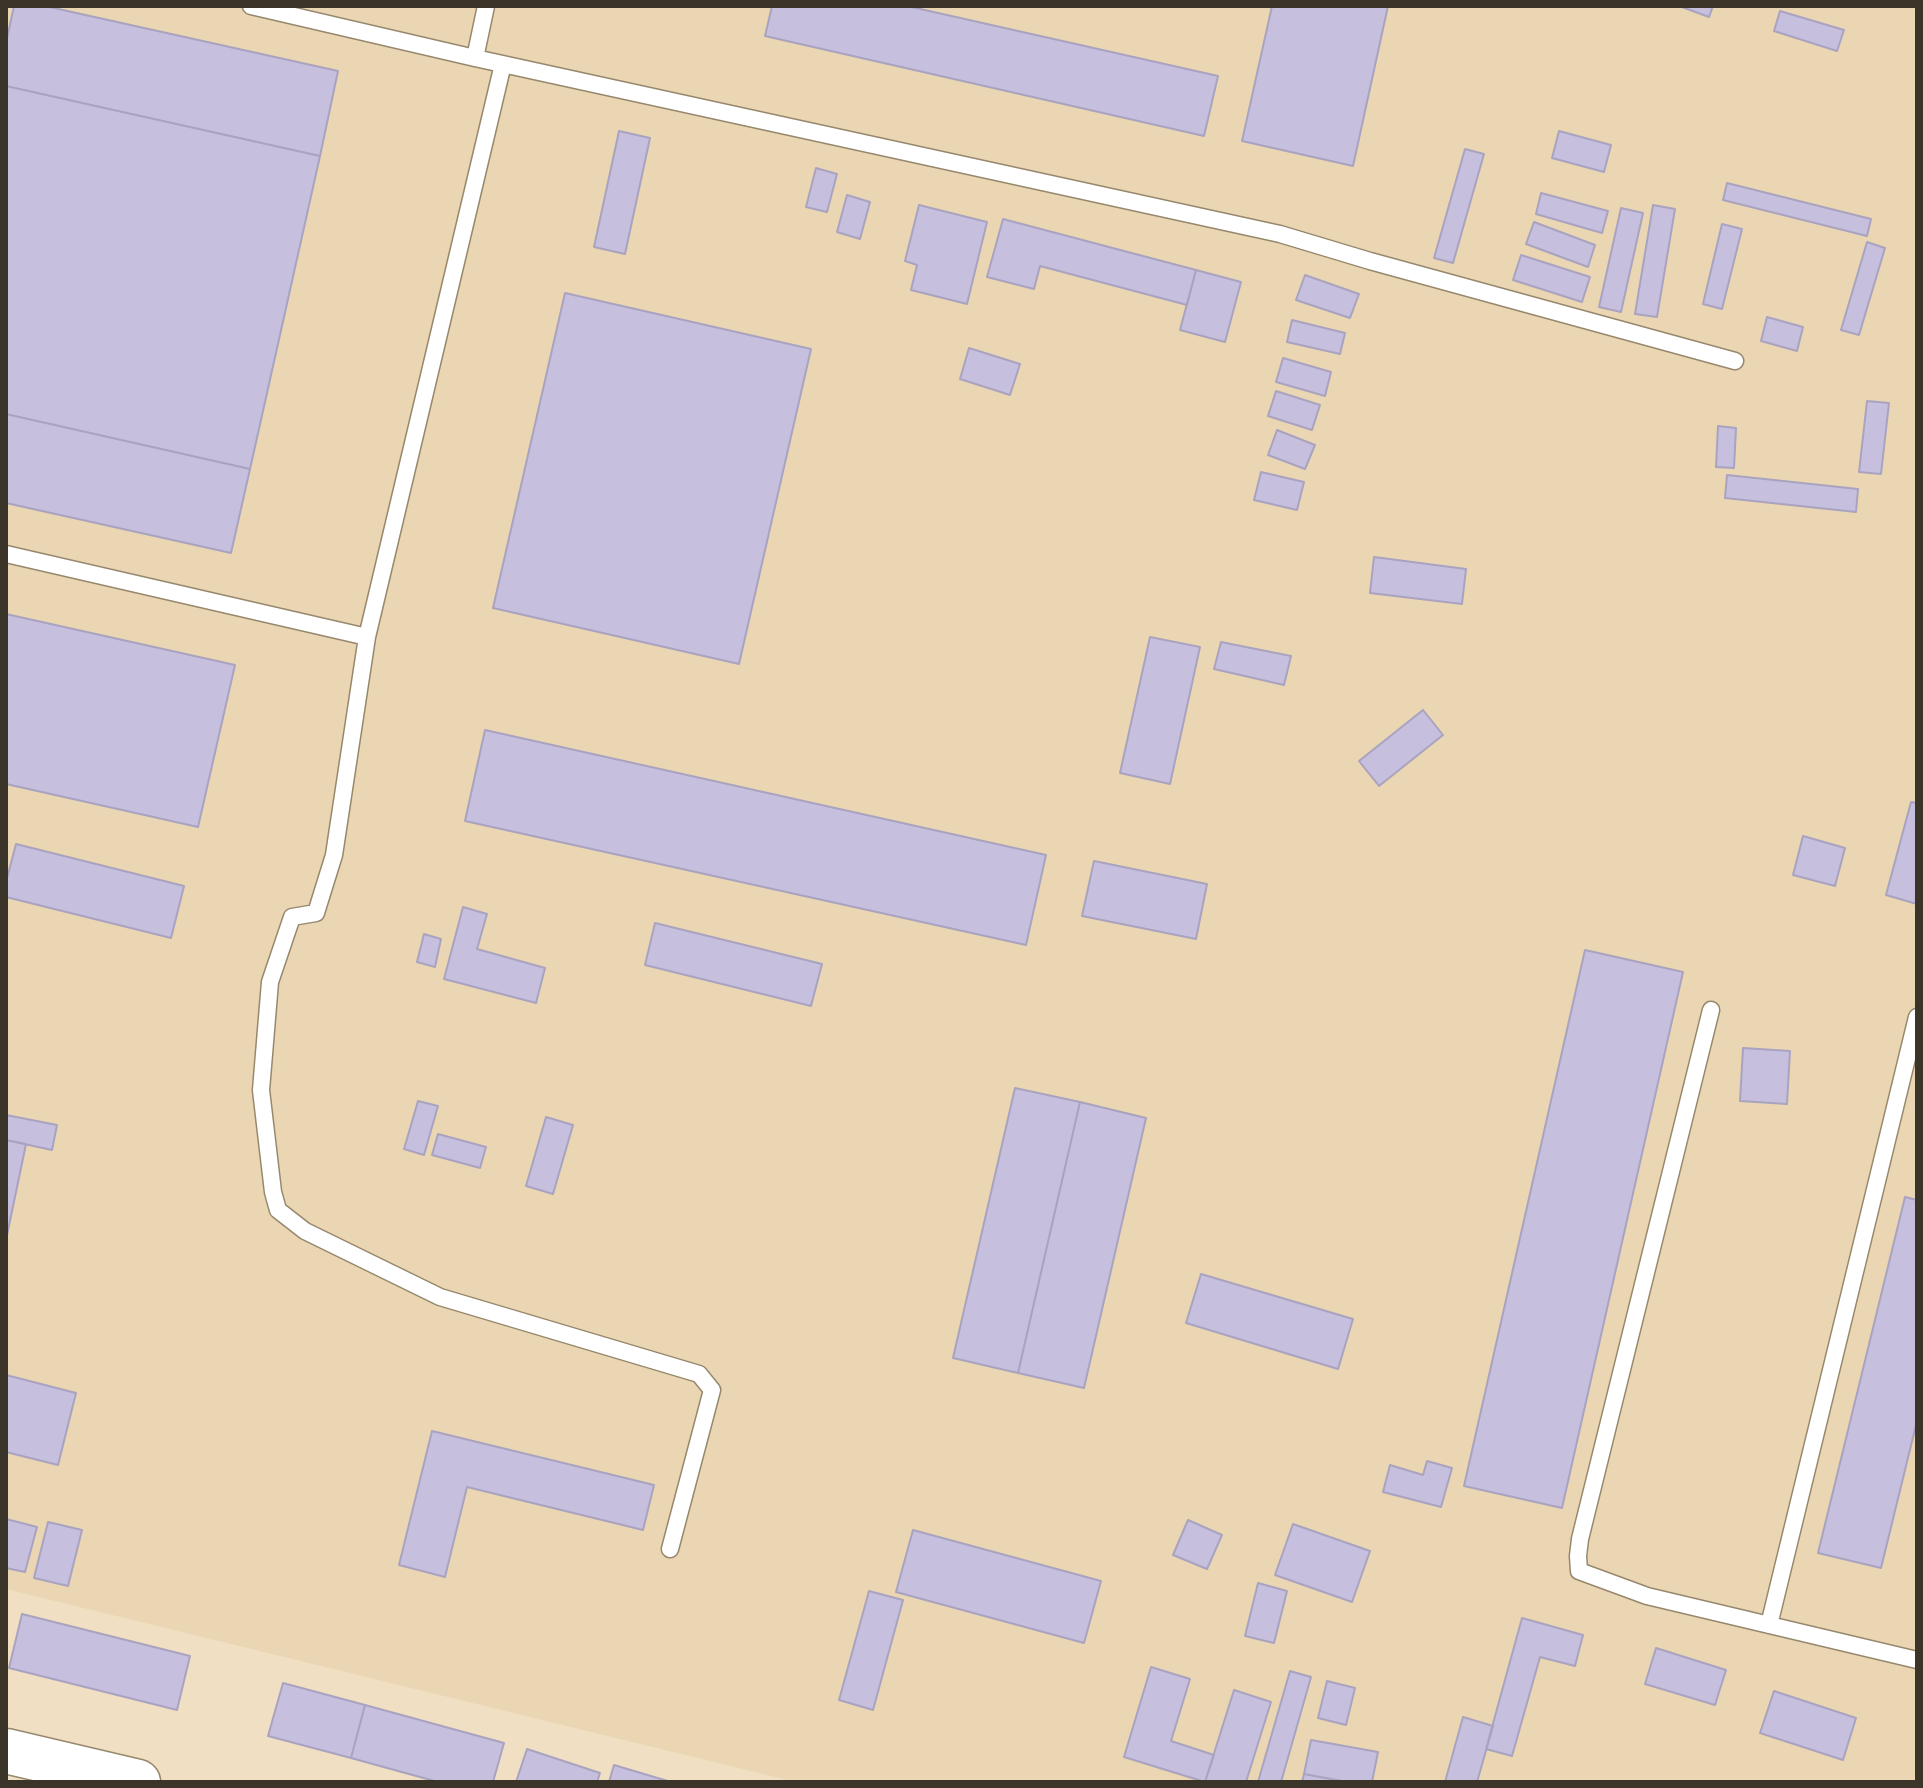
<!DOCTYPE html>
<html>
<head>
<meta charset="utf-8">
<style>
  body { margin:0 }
  #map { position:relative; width:1923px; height:1788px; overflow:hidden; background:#f0dfc2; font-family:"Work Sans",sans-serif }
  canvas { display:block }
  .frame { position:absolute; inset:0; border:8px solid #3b3429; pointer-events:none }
</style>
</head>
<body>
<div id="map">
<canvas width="1923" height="1788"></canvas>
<div class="frame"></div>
</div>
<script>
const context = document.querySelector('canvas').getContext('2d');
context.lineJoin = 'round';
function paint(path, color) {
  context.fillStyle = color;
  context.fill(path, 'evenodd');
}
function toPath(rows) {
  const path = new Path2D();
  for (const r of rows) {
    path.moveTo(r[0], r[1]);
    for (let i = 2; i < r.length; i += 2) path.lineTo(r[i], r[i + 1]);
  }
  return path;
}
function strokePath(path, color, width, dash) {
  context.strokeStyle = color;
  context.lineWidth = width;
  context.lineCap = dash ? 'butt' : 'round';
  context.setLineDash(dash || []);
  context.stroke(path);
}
paint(toPath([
  [6,6,1917,6,1917,1782,796,1782,6,1589]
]), '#ead6b2');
const building = toPath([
  [14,6,45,6,338,71,320,156,6,86,6,43,14,6],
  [772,6,907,6,1218,76,1204,136,765,36,772,6],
  [1272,6,1388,6,1353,166,1242,141,1272,6],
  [1679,6,1713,6,1709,17,1679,6],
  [1780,11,1844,30,1837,51,1774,31,1780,11],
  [6,86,320,156,250,469,6,414,6,86],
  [619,131,650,138,625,254,594,247,619,131],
  [1559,131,1611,145,1604,172,1552,158,1559,131],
  [1465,149,1484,154,1453,263,1434,258,1465,149],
  [816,168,837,174,827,212,806,207,816,168],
  [1727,183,1871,219,1867,236,1723,200,1727,183],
  [1541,193,1608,211,1602,233,1536,214,1541,193],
  [847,195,870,202,860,239,837,232,847,195],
  [919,205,987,222,967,304,911,290,917,265,905,261,919,205],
  [1653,205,1675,209,1657,317,1635,314,1653,205],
  [1621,208,1643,213,1621,312,1599,307,1621,208],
  [1003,219,1196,270,1187,305,1040,266,1034,289,987,277,1003,219],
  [1534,222,1595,245,1588,267,1526,244,1534,222],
  [1722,224,1742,229,1722,309,1703,304,1722,224],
  [1867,242,1885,248,1859,335,1841,330,1867,242],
  [1521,255,1590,277,1582,302,1513,280,1521,255],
  [1196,270,1241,282,1225,342,1180,330,1196,270],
  [1305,275,1359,294,1350,318,1296,300,1305,275],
  [565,293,811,349,739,664,493,608,565,293],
  [1767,317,1803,327,1797,351,1761,341,1767,317],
  [1292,320,1345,333,1340,354,1287,342,1292,320],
  [969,348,1020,364,1010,395,960,379,969,348],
  [1283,358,1331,372,1325,396,1276,382,1283,358],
  [1276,391,1320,405,1312,430,1268,416,1276,391],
  [1867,401,1889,403,1881,474,1859,472,1867,401],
  [6,414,250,469,231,553,6,503,6,414],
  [1718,426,1736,428,1734,468,1716,467,1718,426],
  [1277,430,1315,445,1305,469,1268,455,1277,430],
  [1261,472,1304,482,1297,510,1254,500,1261,472],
  [1727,475,1858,489,1856,512,1725,498,1727,475],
  [1374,557,1466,569,1462,604,1370,593,1374,557],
  [6,614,235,665,198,827,6,784,6,614],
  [1150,637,1200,647,1170,784,1120,773,1150,637],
  [1221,642,1291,656,1284,685,1214,669,1221,642],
  [1423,710,1443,735,1379,786,1359,761,1423,710],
  [485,730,1046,855,1026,945,465,821,485,730],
  [1911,802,1917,803,1917,904,1886,895,1911,802],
  [1803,836,1845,848,1835,886,1793,875,1803,836],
  [16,844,184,886,171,938,6,897,6,882,16,844],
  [1094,861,1207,884,1196,939,1082,916,1094,861],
  [463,907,487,914,477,949,545,968,536,1003,444,979,463,907],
  [655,923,822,964,811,1006,645,965,655,923],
  [424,934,441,939,435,967,417,962,424,934],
  [1585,950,1683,972,1562,1508,1464,1486,1585,950],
  [1743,1048,1790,1051,1787,1104,1740,1101,1743,1048],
  [1015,1088,1080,1102,1018,1373,953,1358,1015,1088],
  [418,1101,438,1106,424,1155,404,1149,418,1101],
  [1080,1102,1146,1118,1084,1388,1018,1373,1080,1102],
  [6,1115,57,1125,52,1150,6,1140,6,1115],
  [546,1117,573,1125,553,1194,526,1186,546,1117],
  [438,1134,486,1147,480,1168,432,1155,438,1134],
  [6,1140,26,1144,6,1240,6,1140],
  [1905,1197,1917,1200,1917,1421,1881,1568,1818,1553,1905,1197],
  [1201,1274,1353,1319,1338,1369,1186,1323,1201,1274],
  [6,1375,76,1393,58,1465,6,1452,6,1375],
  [432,1431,654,1485,643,1530,467,1487,445,1577,399,1565,432,1431],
  [1427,1461,1452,1468,1441,1507,1383,1492,1390,1465,1423,1475,1427,1461],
  [6,1519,37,1527,25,1572,6,1568,6,1519],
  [1188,1520,1222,1535,1207,1569,1173,1555,1188,1520],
  [48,1522,82,1530,68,1586,34,1578,48,1522],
  [1293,1524,1370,1551,1352,1602,1275,1575,1293,1524],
  [913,1530,1101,1581,1084,1643,896,1592,913,1530],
  [1258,1583,1287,1591,1274,1643,1245,1636,1258,1583],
  [869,1591,903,1600,873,1710,839,1700,869,1591],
  [22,1614,190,1656,177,1710,9,1668,22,1614],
  [1522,1618,1583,1635,1575,1666,1540,1657,1512,1756,1486,1749,1522,1618],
  [1656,1648,1726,1670,1715,1705,1645,1684,1656,1648],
  [1151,1667,1190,1679,1171,1741,1214,1755,1205,1782,1124,1757,1151,1667],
  [1290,1671,1311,1677,1281,1782,1258,1782,1290,1671],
  [1327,1681,1355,1688,1346,1725,1318,1718,1327,1681],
  [283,1683,365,1705,351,1758,268,1736,283,1683],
  [1234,1690,1271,1702,1246,1782,1205,1782,1234,1690],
  [1774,1691,1856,1718,1843,1760,1760,1733,1774,1691],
  [365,1705,504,1743,493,1782,438,1782,351,1758,365,1705],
  [1463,1717,1493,1726,1477,1782,1445,1782,1463,1717],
  [1311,1740,1378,1752,1372,1782,1347,1782,1304,1774,1311,1740],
  [527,1749,600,1773,597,1782,516,1782,527,1749],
  [614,1765,671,1782,609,1782,614,1765],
  [1304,1774,1347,1782,1302,1782,1304,1774]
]);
paint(building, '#c6bfdd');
strokePath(building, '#a9a3c0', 2);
const lane = toPath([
  [251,6,475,58,1280,234,1370,261,1735,361],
  [475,58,486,6],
  [503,64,367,637,334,855,316,913,292,917,270,982,261,1090,273,1192,278,1210,305,1231,440,1297,699,1374,712,1390,670,1549],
  [6,554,367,637],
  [1711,1010,1580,1539,1578,1556,1579,1571,1647,1596,1917,1660],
  [1769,1625,1917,1017]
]);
const secondary = toPath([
  [6,1751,138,1782]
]);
strokePath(lane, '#97886d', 19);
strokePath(secondary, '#97886d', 47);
strokePath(lane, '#fff', 16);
strokePath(secondary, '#fff', 44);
</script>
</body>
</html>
